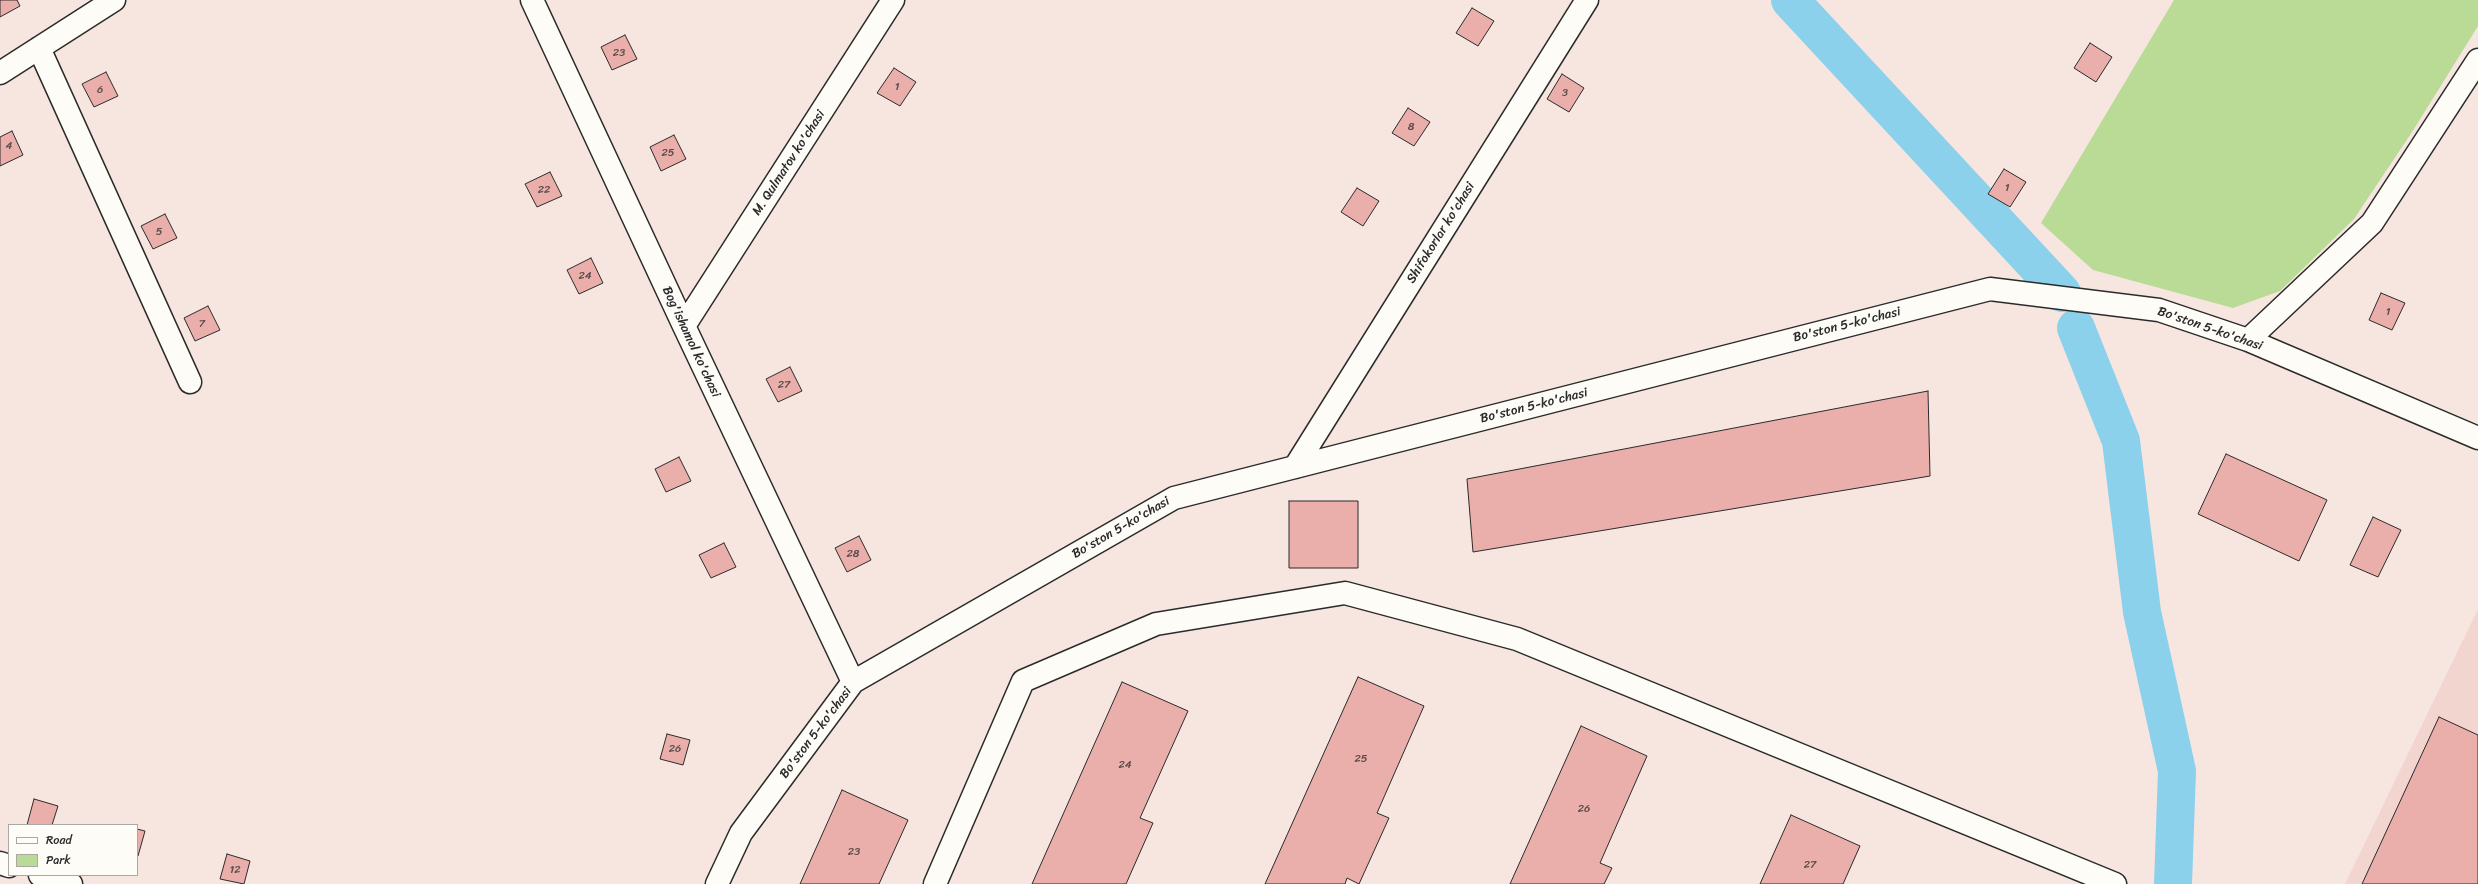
<!DOCTYPE html>
<html>
<head>
<meta charset="utf-8">
<style>
  body { margin:0 }
  #map { position:relative; width:2478px; height:884px; overflow:hidden; background:#f7e5e0; font-family:Sriracha,sans-serif }
  canvas { display:block }
  .legend { position:absolute; left:8px; top:824px; width:130px; height:52px; box-sizing:border-box; background:#fdfcf7; border:1px solid #a9a8a5; margin:0; padding:5px 7px; list-style:none; font-size:12px; color:#2b2b2b }
  .legend li { display:flex; align-items:center; gap:8px; height:20px }
  .legend b { width:20px; border:1px solid #a9a8a5 }
</style>
</head>
<body>
<div id="map">
<canvas width="2478" height="884"></canvas>
<ul class="legend">
<li><b style="height:5px;background:#fdfcf7"></b>Road</li>
<li><b style="height:11px;background:#b9db95"></b>Park</li>
</ul>
</div>
<script>
const context = document.querySelector('canvas').getContext('2d');
context.lineJoin = 'round';
function paint(path, color) {
  context.fillStyle = color;
  context.fill(path, 'evenodd');
}
function toPath(rows) {
  const path = new Path2D();
  for (const r of rows) {
    path.moveTo(r[0], r[1]);
    for (let i = 2; i < r.length; i += 2) path.lineTo(r[i], r[i + 1]);
  }
  return path;
}
function strokePath(path, color, width, dash) {
  context.strokeStyle = color;
  context.lineWidth = width;
  context.lineCap = dash ? 'butt' : 'round';
  context.setLineDash(dash || []);
  context.stroke(path);
}
function drawText(font, color, halo, rows, align = 'center') {
  context.font = font + ' Sriracha,sans-serif';
  context.lineWidth = 3;
  context.setLineDash([]);
  context.textBaseline = 'middle';
  context.strokeStyle = halo;
  context.fillStyle = color;
  for (const [text, x, y, turn = 0] of rows) {
    context.save();
    context.translate(x, y);
    context.rotate((+turn || 0) * Math.PI / 180);
    context.textAlign = isNaN(turn) ? turn : align;
    if (halo) context.strokeText(text, 0, 0);
    context.fillText(text, 0, 0);
    context.restore();
  }
}
paint(toPath([
  [2478,609,2478,884,2345,884]
]), '#f3d5d0');
paint(toPath([
  [2174,0,2478,0,2478,26,2414,129,2354,219,2280,291,2233,308,2093,270,2041,223]
]), '#b9db95');
strokePath(toPath([
  [1790,0,2062,293],
  [2076,328,2121,441,2142,612,2177,771,2173,884]
]), '#8bd1ec', 38);
const building = toPath([
  [0,0,17,0,20,6,0,17,0,0],
  [1472,8,1494,21,1478,46,1456,33,1472,8],
  [625,35,637,59,612,70,601,47,625,35],
  [2090,43,2112,57,2096,82,2074,68,2090,43],
  [894,68,916,82,900,106,877,93,894,68],
  [106,72,118,96,94,107,82,84,106,72],
  [1562,74,1584,88,1569,112,1547,99,1562,74],
  [1408,108,1430,122,1414,146,1392,133,1408,108],
  [12,131,23,155,0,166,0,137,12,131],
  [674,135,686,159,661,171,650,147,674,135],
  [2004,169,2026,182,2010,207,1988,194,2004,169],
  [550,172,562,196,537,207,525,184,550,172],
  [1357,188,1379,201,1363,226,1341,212,1357,188],
  [165,214,177,238,153,249,141,226,165,214],
  [591,258,603,283,579,294,567,270,591,258],
  [2381,293,2405,303,2392,330,2369,320,2381,293],
  [208,306,220,330,195,341,184,318,208,306],
  [790,367,802,391,778,402,766,379,790,367],
  [1928,391,1930,476,1473,552,1467,479,1928,391],
  [2226,454,2327,500,2299,561,2198,514,2226,454],
  [679,457,691,481,666,492,655,469,679,457],
  [1289,501,1358,501,1358,568,1289,568,1289,501],
  [2373,517,2401,530,2378,577,2350,565,2373,517],
  [859,536,871,560,847,572,835,548,859,536],
  [724,543,736,567,711,578,699,555,724,543],
  [1358,677,1424,706,1377,813,1389,818,1359,884,1347,878,1345,884,1265,884,1358,677],
  [1122,682,1188,711,1140,818,1153,823,1126,884,1032,884,1122,682],
  [2439,717,2478,735,2478,884,2362,884,2439,717],
  [1581,726,1647,756,1600,863,1612,868,1604,884,1510,884,1581,726],
  [667,734,690,740,683,765,660,759,667,734],
  [842,790,908,820,879,884,800,884,842,790],
  [34,799,58,806,52,825,27,825,34,799],
  [1791,815,1860,846,1843,884,1760,884,1791,815],
  [137,829,145,831,138,856,137,856,137,829],
  [227,854,250,861,244,884,220,879,227,854]
]);
paint(building, '#eaafaa');
strokePath(building, '#2b2b2b', 1);
const minor = toPath([
  [532,0,684,326,853,682],
  [39,48,190,382],
  [0,73,114,0],
  [684,326,893,0],
  [2248,340,2372,223,2478,60],
  [1295,467,1587,0],
  [0,863,9,866],
  [40,875,71,884],
  [717,884,741,833,853,682,1174,498,1990,289,2159,310,2248,340,2478,438],
  [935,884,1023,681,1156,624,1345,593,1517,639,2115,884]
]);
strokePath(minor, '#2b2b2b', 25);
strokePath(minor, '#fdfcf7', 22);
drawText('11px', '#5b4c4b', null, [
  ["23",619,53],
  ["1",897,87],
  ["6",100,90],
  ["3",1565,93],
  ["8",1411,127],
  ["4",9,146],
  ["25",668,153],
  ["1",2007,188],
  ["22",544,190],
  ["5",159,232],
  ["24",585,276],
  ["1",2388,312],
  ["7",202,324],
  ["27",784,385],
  ["28",853,554],
  ["26",675,749],
  ["25",1361,759],
  ["24",1125,765],
  ["26",1584,809],
  ["23",854,852],
  ["27",1810,865],
  ["12",235,870]
]);
drawText('13px', '#2b2b2b', '#fdfcf7', [
  ["M. Qulmatov ko'chasi",789,163,-57],
  ["Shifokorlar ko'chasi",1441,233,-58],
  ["Bo'ston 5-ko'chasi",1847,325,-14],
  ["Bo'ston 5-ko'chasi",2210,329,19],
  ["Bog'ishamol ko'chasi",691,342,65],
  ["Bo'ston 5-ko'chasi",1534,406,-14],
  ["Bo'ston 5-ko'chasi",1121,528,-30],
  ["Bo'ston 5-ko'chasi",816,733,-53]
]);
</script>
</body>
</html>
